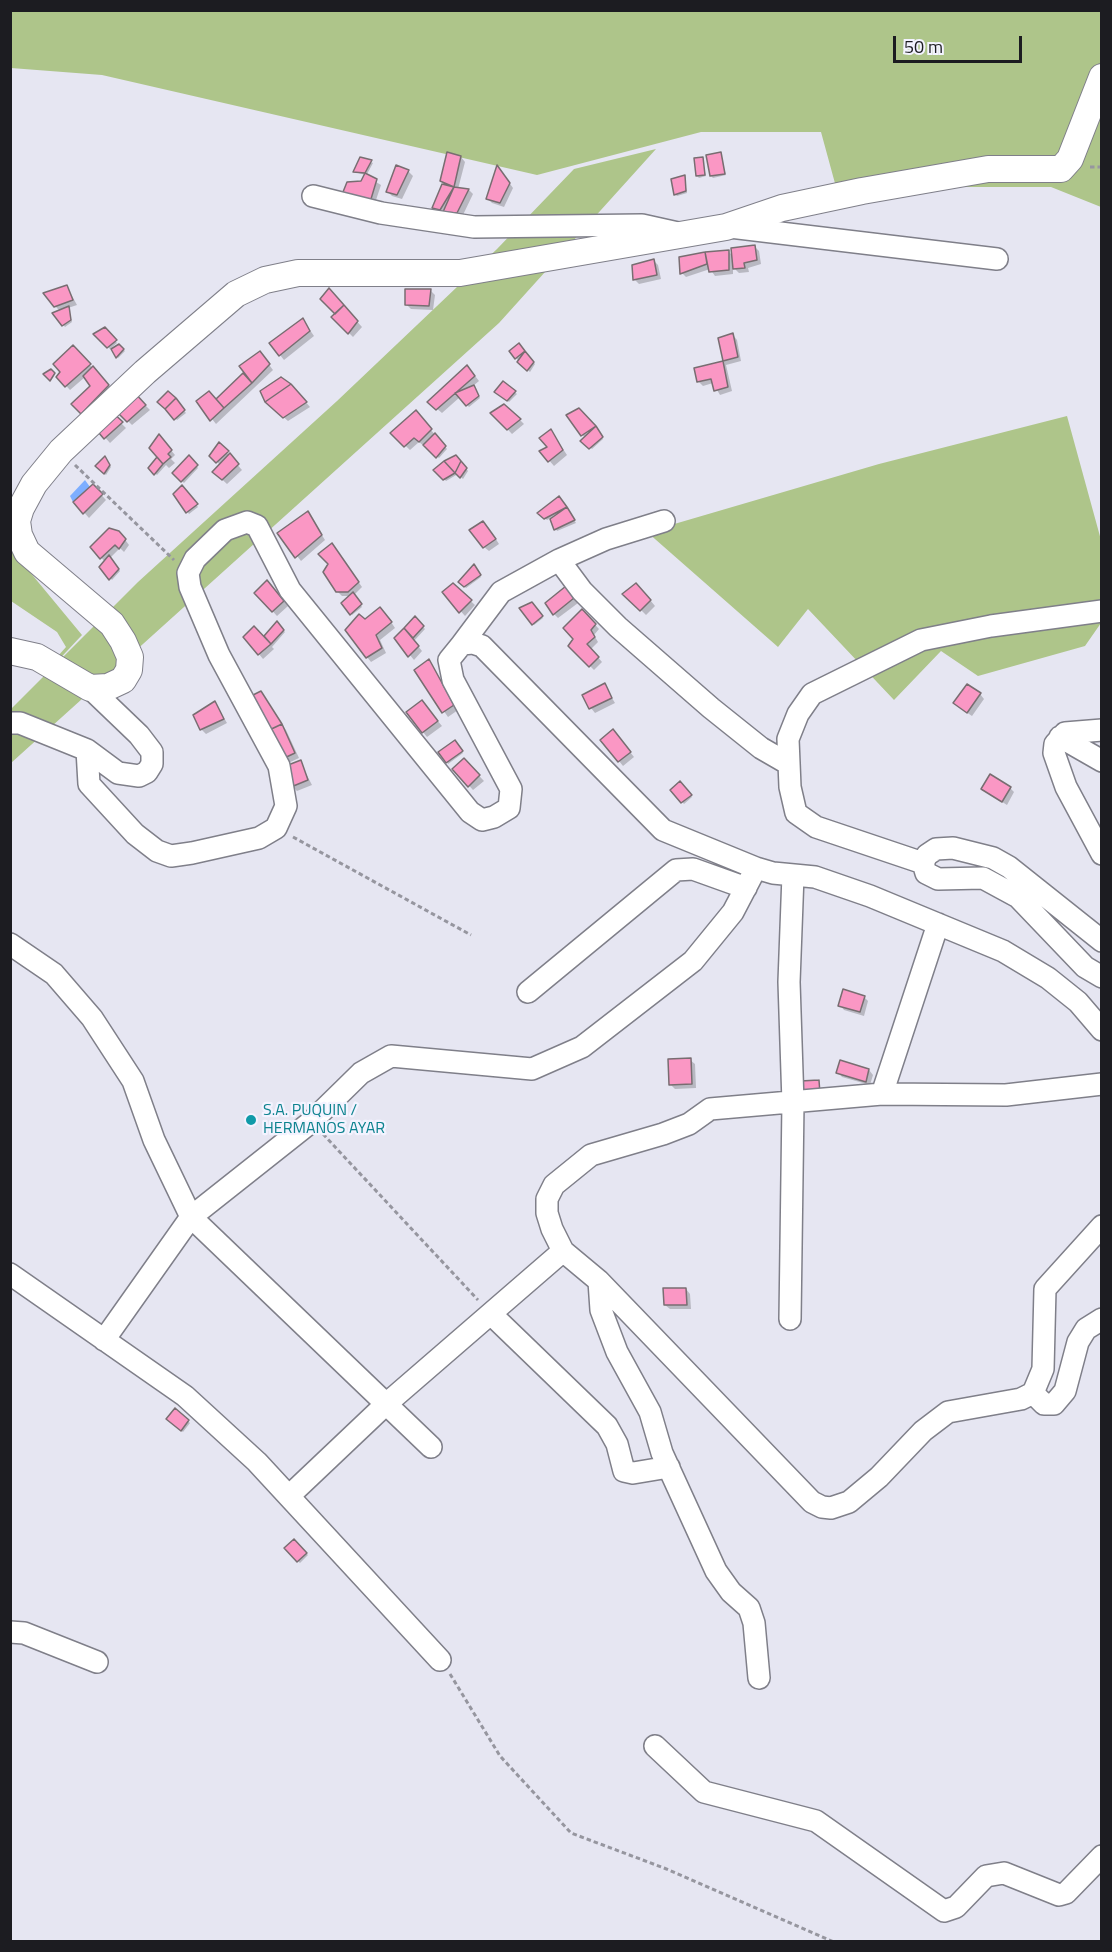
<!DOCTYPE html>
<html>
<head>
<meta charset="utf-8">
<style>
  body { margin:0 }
  #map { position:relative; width:1112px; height:1952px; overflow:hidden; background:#e6e6f2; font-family:"Titillium Web",sans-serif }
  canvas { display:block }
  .frame { position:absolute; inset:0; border:12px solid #1c1c21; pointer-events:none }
  .scale { position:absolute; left:893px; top:36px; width:129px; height:27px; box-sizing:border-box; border:3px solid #1c1c21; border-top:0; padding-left:8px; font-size:18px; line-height:21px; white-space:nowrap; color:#1c1c21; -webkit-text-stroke:4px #f3f3ff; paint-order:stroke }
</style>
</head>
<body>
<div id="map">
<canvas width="1112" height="1952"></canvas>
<div class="frame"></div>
<div class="scale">50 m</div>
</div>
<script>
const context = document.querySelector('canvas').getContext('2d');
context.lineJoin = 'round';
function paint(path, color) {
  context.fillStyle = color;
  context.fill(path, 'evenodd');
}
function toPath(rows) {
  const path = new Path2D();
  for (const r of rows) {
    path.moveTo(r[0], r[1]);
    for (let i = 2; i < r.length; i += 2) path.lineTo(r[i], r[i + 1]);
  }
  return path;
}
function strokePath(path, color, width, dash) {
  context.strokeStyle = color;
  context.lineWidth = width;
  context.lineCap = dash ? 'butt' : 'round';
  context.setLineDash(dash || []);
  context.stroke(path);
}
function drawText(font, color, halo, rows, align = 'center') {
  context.font = font + ' "Titillium Web",sans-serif';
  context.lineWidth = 4.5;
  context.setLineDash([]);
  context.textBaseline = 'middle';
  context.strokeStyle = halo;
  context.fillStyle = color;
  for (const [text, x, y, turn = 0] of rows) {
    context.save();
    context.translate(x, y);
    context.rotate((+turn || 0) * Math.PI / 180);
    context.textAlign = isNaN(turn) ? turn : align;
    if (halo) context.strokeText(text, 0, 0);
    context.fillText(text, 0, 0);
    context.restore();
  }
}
paint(toPath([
  [10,11,1101,11,1101,207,1051,187,836,187,821,132,701,132,537,175,102,75,11,68],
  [656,149,499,323,11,763,10,710,138,582,337,401,497,249,574,169],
  [1067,416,1101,540,1101,623,1085,646,978,676,941,651,894,700,808,609,778,647,647,532,879,464],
  [10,548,82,635,52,667,50,665,66,647,57,632,11,601]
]), '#aec58a');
paint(toPath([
  [85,480,90,487,73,502,70,496]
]), '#7daeff');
paint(toPath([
  [720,154,726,175,713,178,711,176],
  [461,157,465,162,458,189,469,190,473,194,462,217,449,216,434,207,444,184,441,181],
  [361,159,373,163,366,176,381,185,375,203,347,201,366,175,354,172],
  [702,159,706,176,699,178,697,176],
  [498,167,513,188,504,207,492,203,488,199],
  [408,171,413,176,402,199,392,196,388,192],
  [684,176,687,193,677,196,675,194],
  [754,246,759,251,761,264,748,268,749,272,739,273,733,267,733,274,715,276,710,269,686,277,682,273,681,258,728,251,734,257],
  [654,261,658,265,661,279,639,284,635,280,633,266],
  [67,287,77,305,68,308,72,322,65,327,54,313,60,311,55,306],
  [430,290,435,295,433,310,411,309,406,304],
  [329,291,362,327,353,337,333,317,337,314],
  [303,320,314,336,284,360,280,355],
  [105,329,117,343,110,349,95,334],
  [733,335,737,340,741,361,726,365,732,391,720,395,713,383,703,386,698,381,695,369,724,362,720,339],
  [119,345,125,351,118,358,117,357],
  [73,347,113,390,86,418,73,404,92,386,85,377,70,390,58,377],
  [521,347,535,364,530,372,516,358],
  [264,358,273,370,216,424,198,401,217,401],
  [472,372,479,381,473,386,480,398,469,407,460,397,442,413,429,402],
  [504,383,517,394,509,402,498,393],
  [295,390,310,407,288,421,271,406],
  [168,393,186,413,177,420,159,402],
  [134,394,150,410,132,425,116,409],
  [579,409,603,439,592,449,582,441,586,438,582,435],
  [111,413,126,428,110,443,96,427],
  [492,413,520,420,524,424,512,434],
  [420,417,447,449,439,458,419,442,410,450,392,433],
  [551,431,567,455,554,466,541,451,549,447],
  [163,441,175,455,171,459,175,463,169,468,166,465,157,475,150,468,159,457],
  [219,444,242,470,227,484,214,472,220,465,211,455],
  [189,457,198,468,184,483,174,473],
  [456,457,468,471,463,479,458,474,446,481,436,470],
  [106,459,111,467,106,475,97,466],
  [93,486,106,500,89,518,75,502],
  [182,487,198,507,189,514,175,494],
  [561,500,576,523,557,531,551,518,547,520,540,513],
  [308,513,325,540,301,561,279,533],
  [488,527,499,544,489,551,484,547],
  [123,537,129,545,124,552,120,548,110,558,120,571,112,580,101,567,105,562,92,547],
  [336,550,362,587,354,595,362,607,352,615,351,596,342,596,337,591],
  [475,568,481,577,466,588,460,582],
  [453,585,475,605,465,616,444,592],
  [272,586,288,606,277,616,256,593],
  [641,589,655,606,646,615,625,594],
  [570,593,578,603,558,618,554,614],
  [531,603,543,618,534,625,533,624],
  [582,611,599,629,594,635,598,642,591,649,602,662,594,670,570,646,575,639],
  [385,613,395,628,380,640,386,653,371,662,367,657,365,621],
  [415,619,425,629,414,641,422,651,414,660,396,638],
  [277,624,285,632,272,647,274,649,263,659,245,637,268,643],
  [429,661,458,710,448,717,416,671],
  [604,685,615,703,595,713,591,708],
  [260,693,286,730,299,758,284,765],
  [980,694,984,699,972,716,960,708],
  [422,702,442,726,427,737,423,732],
  [215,703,227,723,206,734,201,729],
  [617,736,634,757,623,766,619,761],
  [456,743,463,753,448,764,447,762],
  [464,760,484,781,473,790,454,769],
  [300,762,312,785,297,791,292,786],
  [680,783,692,797,684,804,672,790],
  [1010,788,1014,792,1007,805,988,793],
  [864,997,868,1001,864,1016,844,1010,840,1005],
  [690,1060,695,1064,696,1088,675,1089,670,1084],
  [869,1070,873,1075,870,1085,842,1077,838,1072],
  [686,1289,690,1294,691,1309,670,1309,665,1305],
  [175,1410,190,1423,183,1432,168,1419],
  [294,1541,308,1555,300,1563,286,1549]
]), '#0003');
const building = toPath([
  [447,152,461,156,454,187,440,181,447,152],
  [721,152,725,174,710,176,706,155,721,152],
  [360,157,372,160,365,173,353,172,360,157],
  [703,157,705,175,696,176,694,158,703,157],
  [396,165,409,170,397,195,386,192,396,165],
  [497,165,510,183,500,203,486,199,497,165],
  [365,173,377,179,371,199,341,197,347,182,361,181,365,173],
  [685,175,686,191,674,195,671,179,685,175],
  [442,184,454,187,440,210,432,208,442,184],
  [454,187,469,189,457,213,443,212,454,187],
  [755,245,757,260,744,263,745,268,733,269,731,248,755,245],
  [729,250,729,270,709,272,705,252,729,250],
  [705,252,707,264,680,274,679,257,705,252],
  [654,259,657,275,633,280,632,265,654,259],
  [67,285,73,300,54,307,43,293,67,285],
  [329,288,344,305,335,314,320,299,329,288],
  [405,289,431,289,429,306,405,305,405,289],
  [344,305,358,321,348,334,331,317,344,305],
  [69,306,71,320,62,326,52,313,69,306],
  [303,318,310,331,279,356,269,343,303,318],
  [105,327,117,340,107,348,93,334,105,327],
  [733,333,738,357,723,361,718,338,733,333],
  [519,343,525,351,515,359,509,351,519,343],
  [119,344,124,349,116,358,111,349,119,344],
  [73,345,91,364,65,387,56,377,60,372,53,364,73,345],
  [260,351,270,364,252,383,239,366,260,351],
  [525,351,534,362,527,371,517,362,525,351],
  [723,361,728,387,714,391,711,379,697,382,694,368,723,361],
  [467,365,475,376,436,410,427,402,467,365],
  [93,366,109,385,81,414,71,404,90,386,83,376,93,366],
  [51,369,55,373,50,381,43,374,51,369],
  [243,373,252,383,224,408,216,399,243,373],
  [281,377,291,384,265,402,260,391,281,377],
  [503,381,516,391,507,401,494,392,503,381],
  [291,384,307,402,283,418,265,402,291,384],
  [474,385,479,396,466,406,455,393,474,385],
  [168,391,176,398,165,409,157,402,168,391],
  [209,391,224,408,210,421,196,401,209,391],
  [134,392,146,405,127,422,114,409,134,392],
  [176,398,185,410,174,420,165,409,176,398],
  [504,404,521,419,507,430,490,413,504,404],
  [579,408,596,426,581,436,566,415,579,408],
  [416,410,432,429,419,442,414,438,404,447,390,433,416,410],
  [111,411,123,422,104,439,94,427,111,411],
  [596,426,603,437,589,449,580,441,596,426],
  [551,429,563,450,548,462,539,451,547,447,539,438,551,429],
  [435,433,446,446,436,458,423,445,435,433],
  [159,434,172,450,168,454,171,457,163,464,149,448,159,434],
  [219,442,229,451,216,463,209,456,219,442],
  [230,453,239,464,222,480,212,472,230,453],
  [189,455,198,465,181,482,172,473,189,455],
  [456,455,461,461,455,473,444,461,456,455],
  [105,456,110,465,104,474,95,466,105,456],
  [157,457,163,464,154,475,148,468,157,457],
  [444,461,455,473,443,480,433,470,444,461],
  [461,461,467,468,460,478,455,473,461,461],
  [93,484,103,494,83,514,73,502,93,484],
  [182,485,198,504,186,513,173,494,182,485],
  [559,496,567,507,544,519,537,513,559,496],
  [567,507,575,520,554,530,550,519,567,507],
  [308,511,322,535,295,558,277,533,308,511],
  [483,521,496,539,483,548,469,530,483,521],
  [109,528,119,531,126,539,119,549,115,545,100,559,90,547,109,528],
  [332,543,359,582,348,592,336,592,323,572,328,564,318,554,332,543],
  [109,555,119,569,109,580,99,567,109,555],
  [474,564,481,575,464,587,458,582,474,564],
  [267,580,284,601,272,612,254,593,267,580],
  [453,583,472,600,459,613,442,592,453,583],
  [636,583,651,600,640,611,622,594,636,583],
  [566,586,574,598,553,615,545,603,566,586],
  [353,592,362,604,350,615,341,603,353,592],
  [532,602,543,616,532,625,519,608,532,602],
  [380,607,392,622,376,635,382,648,366,658,345,630,359,614,365,619,380,607],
  [582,609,596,624,591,630,595,637,587,644,599,657,589,667,568,646,573,639,563,628,582,609],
  [415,616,424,626,413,638,404,628,415,616],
  [277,621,284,630,271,644,264,636,277,621],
  [254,626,271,644,258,655,243,637,254,626],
  [404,628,419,646,408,657,394,638,404,628],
  [429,659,454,705,442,713,414,670,429,659],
  [605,683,612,698,589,709,582,695,605,683],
  [967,684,981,693,967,713,953,703,967,684],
  [261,691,282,724,265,732,247,698,261,691],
  [422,700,438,721,422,733,406,712,422,700],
  [215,701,224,719,200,730,193,715,215,701],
  [282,724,295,753,278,761,265,732,282,724],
  [613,729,631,752,618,762,600,740,613,729],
  [455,740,463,751,446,763,438,752,455,740],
  [464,758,480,775,468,787,452,769,464,758],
  [301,760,308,780,291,787,283,767,301,760],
  [990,774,1011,787,1002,802,981,789,990,774],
  [680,781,692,795,681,803,670,790,680,781],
  [843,989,865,996,860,1012,838,1006,843,989],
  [691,1058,692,1084,669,1085,668,1059,691,1058],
  [840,1060,869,1069,866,1082,836,1073,840,1060],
  [819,1080,820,1094,801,1095,800,1081,819,1080],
  [663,1288,686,1288,687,1305,664,1305,663,1288],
  [175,1408,189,1420,181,1431,166,1419,175,1408],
  [294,1539,307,1553,297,1562,284,1548,294,1539]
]);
paint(building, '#fa97c4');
strokePath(building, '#786d71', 1.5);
const minor = toPath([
  [313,196,381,213,474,227,642,225,678,233],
  [730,227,997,259],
  [559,560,606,539,664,521],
  [462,644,501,592,559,560,582,591,618,627,711,708,761,748,787,763],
  [10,723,20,723,87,750,118,773,139,776,147,772,152,764,152,752,139,735,90,688],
  [1102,730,1065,733,1055,744,1054,753,1066,787,1102,854],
  [1060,737,1102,761],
  [87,750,89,784,135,834,157,851,171,856,192,853,259,838,276,828,286,806,279,766,219,655,190,587,188,573,195,559,225,530,247,522,257,526,290,590,470,812,482,820,494,817,509,808,511,789,453,680,449,660,462,644,473,643,482,646,663,830,756,868,733,912,693,961,582,1047,532,1069,391,1056,361,1073,311,1122,191,1217,104,1340],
  [923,863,816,827,796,813,790,787,788,739,798,714,812,694,921,640,991,626,1102,611],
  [756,868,773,873,815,877,870,896,1003,951,1048,978,1078,1002,1102,1030],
  [1102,941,1009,867,993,858,953,848,936,849,927,855,923,863,926,873,938,879,983,878,1018,897,1085,967,1102,977],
  [10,944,54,974,92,1018,133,1081,154,1140,191,1217,431,1447],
  [528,992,676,870,693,869,746,888],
  [882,1094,938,924],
  [1102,1226,1045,1289,1043,1369,1033,1393,1044,1404,1054,1404,1065,1391,1078,1342,1086,1329,1102,1319],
  [10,1274,185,1396,257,1462,440,1660],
  [599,1281,601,1310,617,1352,650,1412,662,1453,716,1571,731,1592,749,1608,754,1623,759,1678],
  [492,1315,607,1426,617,1444,624,1471,633,1473,669,1467],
  [790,1319,793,1103,789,982,793,875],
  [1033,1393,1021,1399,948,1412,923,1431,879,1477,849,1502,831,1508,822,1507,812,1502,599,1281,563,1251,552,1229,547,1213,547,1199,554,1185,591,1155,663,1134,689,1124,710,1109,882,1094,1006,1095,1102,1084],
  [289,1496,385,1405,563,1251],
  [10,1632,24,1633,97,1662],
  [655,1746,704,1792,816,1821,944,1911,956,1907,986,1876,1004,1873,1059,1895,1066,1893,1102,1856]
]);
const tertiary = toPath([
  [10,651,37,657,90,688,108,687,123,680,129,670,130,657,123,641,112,624,27,552,19,535,17,521,21,508,34,484,61,451,145,372,236,294,265,280,298,273,460,273,726,227,782,208,862,191,988,169,1061,169,1070,159,1102,77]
]);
strokePath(minor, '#7f7f89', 24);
strokePath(tertiary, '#7f7f89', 28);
strokePath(toPath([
  [1090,167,1102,167],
  [75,465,174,560],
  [293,837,471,935],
  [323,1134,478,1300],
  [450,1674,500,1756,571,1833,664,1868,834,1942]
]), '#96969f', 3, [4.5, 3]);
strokePath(minor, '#fff', 21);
strokePath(tertiary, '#fff', 26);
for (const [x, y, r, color] of [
  [251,1120,6,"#0f9aa8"]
]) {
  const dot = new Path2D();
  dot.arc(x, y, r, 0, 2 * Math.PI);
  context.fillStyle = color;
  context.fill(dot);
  strokePath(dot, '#f3f3ff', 2);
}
drawText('16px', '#0d838f', '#f3f3ff', [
  ["S.A. PUQUIN /",263,1111],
  ["HERMANOS AYAR",263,1129]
], 'left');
</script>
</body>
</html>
